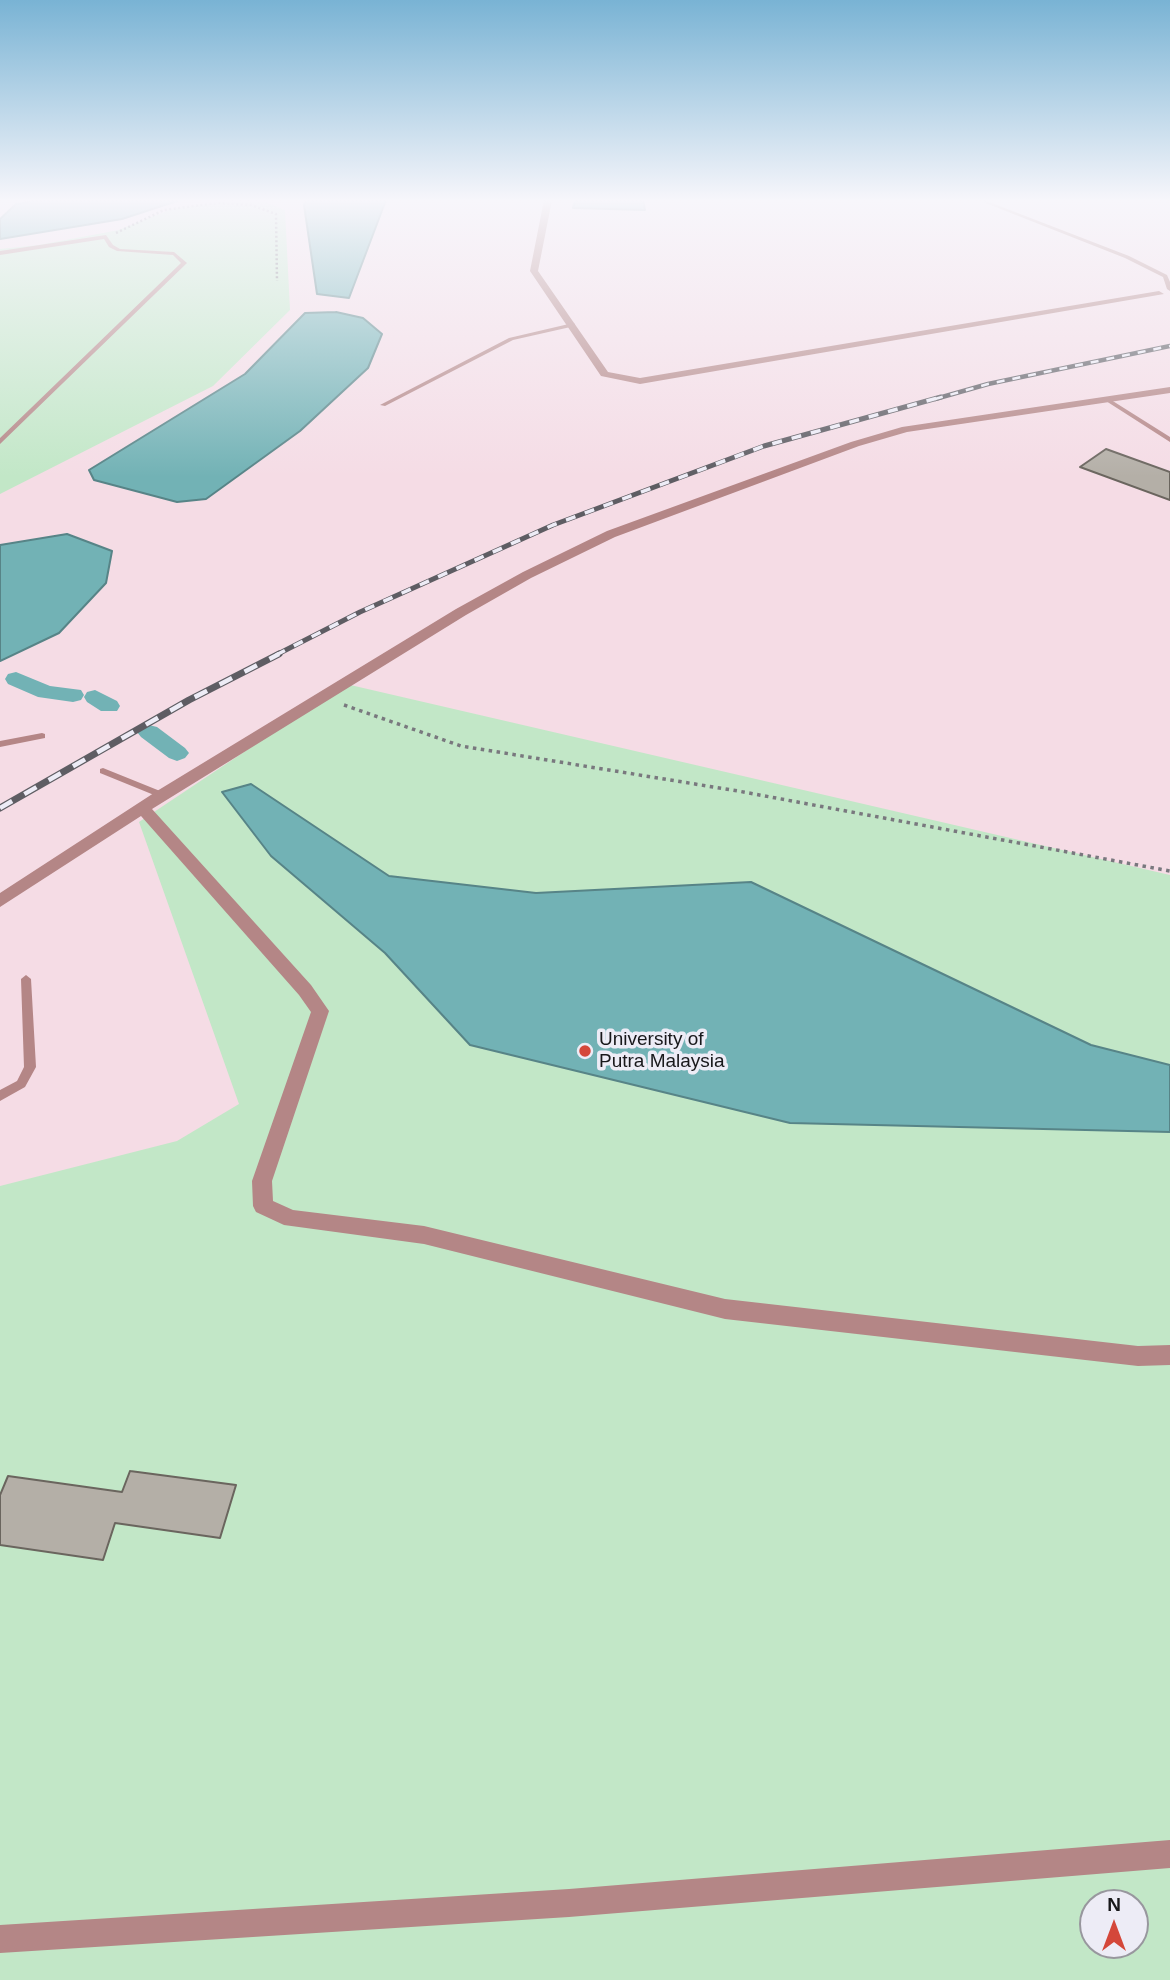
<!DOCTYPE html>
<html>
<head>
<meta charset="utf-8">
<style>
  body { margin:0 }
  #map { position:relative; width:1170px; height:1980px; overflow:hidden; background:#edecf6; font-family:Arial,sans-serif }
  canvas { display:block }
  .north { position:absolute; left:1079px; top:1889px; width:70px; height:70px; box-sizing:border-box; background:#edecf6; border:2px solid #98979e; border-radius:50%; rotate:0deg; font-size:19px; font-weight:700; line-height:28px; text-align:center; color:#18181b }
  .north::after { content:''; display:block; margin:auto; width:24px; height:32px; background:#d4473a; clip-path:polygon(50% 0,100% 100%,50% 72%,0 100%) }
</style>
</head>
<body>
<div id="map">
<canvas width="1170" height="1980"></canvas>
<div class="north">N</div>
</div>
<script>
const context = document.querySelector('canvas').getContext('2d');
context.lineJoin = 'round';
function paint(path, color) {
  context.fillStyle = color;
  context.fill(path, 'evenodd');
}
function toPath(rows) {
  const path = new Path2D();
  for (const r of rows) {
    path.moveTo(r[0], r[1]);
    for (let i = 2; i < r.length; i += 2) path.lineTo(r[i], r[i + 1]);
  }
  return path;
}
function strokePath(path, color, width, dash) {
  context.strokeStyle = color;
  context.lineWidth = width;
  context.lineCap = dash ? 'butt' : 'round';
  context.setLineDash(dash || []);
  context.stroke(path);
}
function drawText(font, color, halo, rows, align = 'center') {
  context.font = font + ' Arial,sans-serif';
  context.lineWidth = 7;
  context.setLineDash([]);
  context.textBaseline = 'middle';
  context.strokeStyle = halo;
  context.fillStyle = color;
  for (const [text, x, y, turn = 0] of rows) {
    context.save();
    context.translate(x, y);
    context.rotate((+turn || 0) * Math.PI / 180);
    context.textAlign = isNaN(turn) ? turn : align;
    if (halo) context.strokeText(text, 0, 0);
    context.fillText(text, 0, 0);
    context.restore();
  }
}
paint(toPath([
  [0,200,1170,200,1170,1980,0,1980],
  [1093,1903,1135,1903,1135,1945,1093,1945]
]), '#f5dce5');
paint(toPath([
  [233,200,260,200,285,210,290,310,213,386,0,494,0,249,39,245,119,230,172,209],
  [346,684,1170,875,1170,1980,0,1980,0,1186,177,1141,239,1104,139,822],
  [1093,1903,1135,1903,1135,1945,1093,1945]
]), '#c2e7c7');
const water = toPath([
  [39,200,180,200,122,219,0,239,0,219,16,204,39,200],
  [307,200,386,200,349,298,317,294,304,205,307,200],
  [575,200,643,200,645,210,573,208,575,200],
  [336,312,363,318,382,334,368,368,300,431,206,499,177,502,94,480,89,470,245,374,305,313,336,312],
  [67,534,112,551,106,583,59,633,0,661,0,545,67,534],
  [251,784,389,876,536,893,751,882,1091,1045,1170,1065,1170,1132,790,1123,470,1045,385,953,271,856,222,792,251,784]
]);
paint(water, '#72b2b5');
strokePath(water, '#578487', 2);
paint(toPath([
  [16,672,50,686,81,690,84,695,81,700,73,702,38,697,8,684,5,679,8,674,16,672],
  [95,690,117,701,120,706,117,711,101,711,87,702,84,697,87,692,95,690],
  [149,725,157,727,185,748,189,753,185,758,177,761,169,758,141,737,137,732,141,727,149,725]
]), '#72b2b5');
const building = toPath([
  [1106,449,1170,472,1170,500,1080,467,1106,449],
  [130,1471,236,1485,220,1538,115,1523,103,1560,0,1545,0,1495,8,1476,122,1492,130,1471]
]);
paint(building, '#b4afa7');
strokePath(building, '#6a655e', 2);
strokePath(toPath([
  [116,233,164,210,217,203,251,205,276,214,277,281]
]), '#79787e', 2.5, [2, 2.5]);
strokePath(toPath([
  [344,705,461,746,738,791,1170,871]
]), '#79787e', 3.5, [3.5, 4.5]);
paint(toPath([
  [978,200,984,200,1129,256,1167,275,1170,282,1170,291,1167,289,1163,277,1125,258,978,200],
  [106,235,113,245,120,249,174,252,187,263,0,444,0,438,181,263,173,255,117,251,109,247,104,239,0,255,0,251,106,235],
  [573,323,575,324,575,326,513,340,385,406,380,405,509,338,573,323],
  [1108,398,1170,437,1170,442,1106,401,1105,400,1108,398],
  [42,733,45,734,45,738,0,747,0,741,42,733],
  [103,768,165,793,167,795,162,798,159,797,100,773,100,769,103,768],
  [26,975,31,979,36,1067,25,1087,0,1101,0,1090,17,1081,24,1067,21,979,26,975]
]), '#b48686');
paint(toPath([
  [544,200,552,200,538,271,608,372,640,378,1159,291,1164,294,640,384,601,376,530,271,544,200],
  [1170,387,1170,393,907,432,859,446,615,537,531,578,466,615,152,809,311,985,329,1011,272,1181,273,1201,293,1210,424,1226,725,1299,1138,1346,1170,1345,1170,1365,1138,1366,725,1319,424,1244,284,1225,256,1212,253,1206,252,1181,311,1012,299,995,141,816,0,907,0,893,157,791,456,609,523,572,607,531,851,442,902,427,1170,387],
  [1170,1840,1170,1868,569,1917,0,1953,0,1925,569,1889,1170,1840]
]), '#b48686');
const railFar2 = toPath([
  [935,399,988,384,1170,346]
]);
const railFar1 = toPath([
  [276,655,360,612,553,525,764,446,941,397]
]);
const rail = toPath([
  [0,808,189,700,279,654]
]);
strokePath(railFar2, '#5e5d63', 4.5);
strokePath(railFar1, '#5e5d63', 5);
strokePath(rail, '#5e5d63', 7);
strokePath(railFar2, '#edecf6', 2.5, [8]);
strokePath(railFar1, '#edecf6', 3.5, [10]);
strokePath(rail, '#edecf6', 4.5, [14]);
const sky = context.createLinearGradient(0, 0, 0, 477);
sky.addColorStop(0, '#79b3d4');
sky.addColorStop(0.42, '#f7f6fb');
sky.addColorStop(1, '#f7f6fb00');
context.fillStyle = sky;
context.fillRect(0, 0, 1170, 477);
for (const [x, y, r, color] of [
  [585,1051,7,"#d4473a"]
]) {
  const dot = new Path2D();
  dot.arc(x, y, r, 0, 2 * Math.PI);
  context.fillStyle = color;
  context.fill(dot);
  strokePath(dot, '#edecf6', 2.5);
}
drawText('19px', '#18181b', '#edecf6', [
  ["University of",599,1040],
  ["Putra Malaysia",599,1062]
], 'left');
</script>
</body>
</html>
